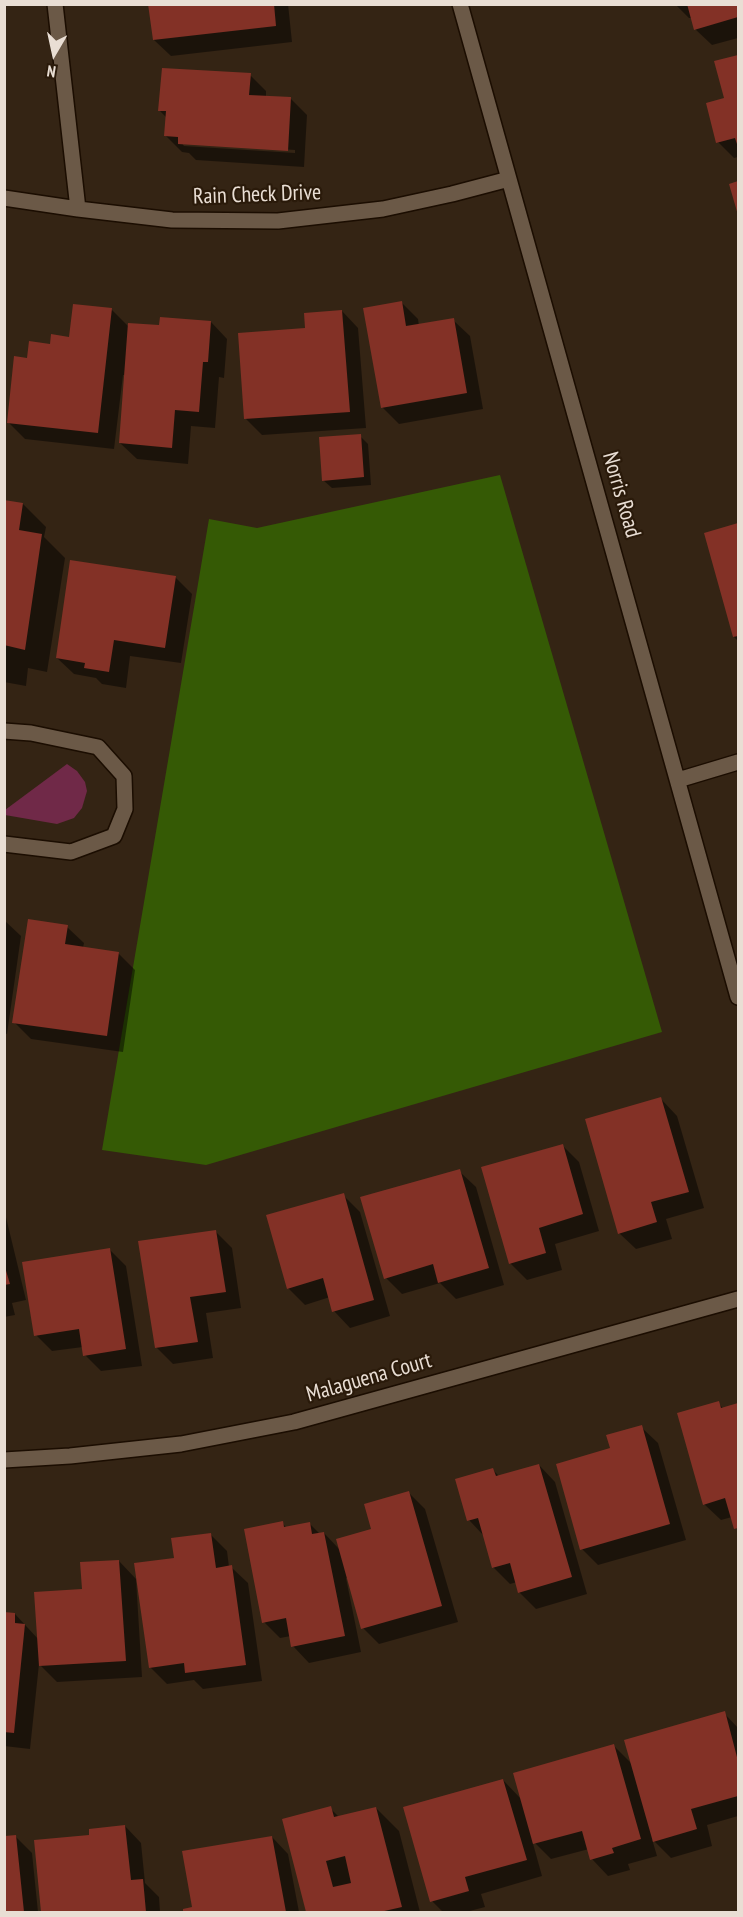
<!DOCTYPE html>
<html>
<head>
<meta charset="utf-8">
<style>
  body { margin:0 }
  #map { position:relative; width:743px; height:1917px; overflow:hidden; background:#342414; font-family:"PT Sans Narrow",sans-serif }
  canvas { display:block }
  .frame { position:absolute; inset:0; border:6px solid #e9ded4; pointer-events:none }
  .north { position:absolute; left:24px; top:24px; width:60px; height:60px; -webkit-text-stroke:4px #2a1a0a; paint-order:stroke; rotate:189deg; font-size:16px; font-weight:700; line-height:24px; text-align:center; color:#e9ded4 }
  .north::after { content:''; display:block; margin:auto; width:21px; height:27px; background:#e9ded4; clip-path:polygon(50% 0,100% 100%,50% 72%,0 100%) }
</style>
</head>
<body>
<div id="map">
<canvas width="743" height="1917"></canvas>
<div class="frame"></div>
<div class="north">N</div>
</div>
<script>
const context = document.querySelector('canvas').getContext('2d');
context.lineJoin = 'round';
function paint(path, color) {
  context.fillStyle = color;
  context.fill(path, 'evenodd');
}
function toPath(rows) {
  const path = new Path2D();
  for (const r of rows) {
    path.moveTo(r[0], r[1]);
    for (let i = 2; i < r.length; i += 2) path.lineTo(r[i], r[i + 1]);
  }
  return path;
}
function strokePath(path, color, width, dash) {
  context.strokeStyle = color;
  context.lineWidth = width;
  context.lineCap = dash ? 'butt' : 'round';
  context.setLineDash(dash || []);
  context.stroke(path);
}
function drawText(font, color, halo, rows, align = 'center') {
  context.font = font + ' "PT Sans Narrow",sans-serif';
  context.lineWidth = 4.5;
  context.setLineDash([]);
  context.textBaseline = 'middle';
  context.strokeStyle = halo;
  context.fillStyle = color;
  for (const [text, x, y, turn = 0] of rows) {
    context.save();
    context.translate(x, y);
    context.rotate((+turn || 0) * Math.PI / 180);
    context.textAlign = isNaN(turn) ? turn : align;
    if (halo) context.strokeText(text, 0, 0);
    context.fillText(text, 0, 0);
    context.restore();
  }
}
paint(toPath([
  [67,764,77,771,85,782,87,791,82,808,74,818,57,824,5,815,5,810]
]), '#702948');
paint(toPath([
  [500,475,662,1032,206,1165,102,1150,209,519,257,528]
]), '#355a05');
paint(toPath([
  [150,4,288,4,292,42,171,56,154,40],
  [675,4,738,4,738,38,712,45,695,29,692,18,689,18],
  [738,57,738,157,734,158,718,142,726,99,716,63],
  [250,75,266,91,266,97,291,99,307,115,304,167,196,160,189,153,182,152,166,136,167,118,160,111],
  [181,142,295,150,295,153,184,146],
  [401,302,418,319,419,326,453,320,470,336,483,409,399,424,382,407],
  [112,310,129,327,160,327,211,322,227,339,224,378,219,377,215,428,191,426,188,464,137,459,120,443,125,375,123,375,114,449,25,439,8,422,29,359,51,345,71,338],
  [342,311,358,328,366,428,262,435,246,419,306,329],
  [360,436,368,444,371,485,332,488,323,480],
  [4,501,23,504,46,527,44,537,65,558,47,672,28,668,26,686,4,682],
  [738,525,738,641,734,637,706,534],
  [175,577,192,594,181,663,130,656,126,688,102,684,96,678,74,674,57,658],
  [4,920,21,936,7,1034,4,1033],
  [67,927,84,943,83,948,118,953,135,970,123,1052,31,1039,14,1022],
  [661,1099,677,1116,704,1208,666,1219,672,1239,636,1249,619,1233],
  [562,1145,579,1162,599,1231,555,1244,562,1270,527,1280,510,1263],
  [459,1171,476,1187,504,1285,456,1299,440,1283,402,1294,386,1278],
  [343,1195,360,1212,390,1316,350,1328,334,1311,330,1297,305,1305,288,1288],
  [4,1209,26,1300,12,1303,15,1315,4,1317],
  [215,1231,232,1248,241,1308,206,1313,213,1358,173,1364,156,1347],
  [110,1250,126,1266,142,1366,101,1371,85,1355,83,1347,52,1351,36,1335],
  [718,1403,724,1409,738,1405,738,1531,732,1517,721,1520,704,1504],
  [641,1427,658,1443,686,1540,598,1565,582,1549,612,1449],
  [539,1465,555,1482,587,1594,536,1609,519,1592,517,1582,510,1584,493,1567,484,1536,469,1520,493,1470,499,1476],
  [409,1493,425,1509,458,1622,379,1644,363,1628,348,1578,346,1578,361,1652,309,1663,293,1646,291,1636,280,1638,264,1622,282,1523,287,1528,309,1523,320,1534,324,1533,340,1550,373,1530],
  [210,1534,227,1551,229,1567,231,1567,248,1583,262,1681,203,1689,194,1680,167,1684,150,1667],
  [119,1561,136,1579,142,1677,57,1682,39,1664,30,1749,4,1746,4,1613,15,1614,39,1640,83,1590],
  [724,1713,738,1728,738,1816,707,1825,712,1846,671,1858,652,1839,657,1856,628,1864,630,1870,608,1876,592,1859,589,1849,551,1859,532,1840,542,1876,481,1894,485,1907,466,1912,443,1912,432,1901,503,1780,522,1800,614,1746,632,1764],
  [330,1808,339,1817,376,1808,399,1831,420,1912,308,1912,284,1820],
  [125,1826,141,1843,145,1883,159,1897,160,1912,43,1912,36,1841,91,1837],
  [16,1837,32,1853,38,1912,4,1912,4,1838],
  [272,1837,288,1854,299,1912,185,1912,185,1910,193,1908]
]), '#0007');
paint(toPath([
  [148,4,274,4,276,26,153,40],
  [687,4,738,4,738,17,694,30],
  [738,55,738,147,735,138,716,143,706,103,724,98,714,61],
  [162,68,251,73,249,95,291,97,288,151,178,144,178,137,164,136,166,111,158,111],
  [738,181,738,215,729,184],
  [402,301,406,326,454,318,467,393,381,408,363,308],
  [73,304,112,308,98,433,7,423,14,356,27,358,29,341,50,344,51,334,69,337],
  [342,310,350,412,244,419,238,333,305,328,304,313],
  [160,317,211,321,208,362,203,362,199,412,175,410,172,448,119,443,128,323,159,325],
  [361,434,364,477,322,481,319,437],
  [4,500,23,503,19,530,42,534,25,650,4,645],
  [738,523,738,636,733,637,704,533],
  [70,560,176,576,165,648,114,640,109,672,84,668,85,663,56,658],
  [28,919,68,925,65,944,119,952,107,1036,12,1023],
  [661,1097,689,1192,651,1202,657,1222,618,1234,585,1119],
  [563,1144,583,1214,539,1228,546,1253,509,1264,481,1167],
  [460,1169,489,1268,438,1283,433,1264,384,1279,360,1197],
  [344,1193,374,1300,332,1312,323,1278,287,1289,266,1215],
  [216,1230,226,1292,190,1297,198,1342,155,1348,138,1241],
  [110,1248,126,1349,83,1356,79,1329,34,1336,22,1262],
  [4,1264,10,1284,4,1285],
  [719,1401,721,1408,738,1403,738,1528,734,1529,725,1498,703,1505,677,1413],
  [642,1425,670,1524,580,1550,556,1464,610,1448,606,1435],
  [539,1464,572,1577,518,1593,510,1563,492,1568,478,1518,467,1521,455,1479,493,1468,496,1476],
  [409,1491,442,1606,361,1629,336,1539,371,1529,364,1504],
  [283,1521,284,1527,310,1522,312,1534,324,1532,345,1636,291,1647,286,1618,262,1623,244,1529],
  [211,1533,216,1568,232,1565,246,1665,185,1673,184,1663,149,1668,134,1563,174,1558,171,1538],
  [119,1560,126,1661,39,1666,34,1592,82,1589,80,1562],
  [4,1612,15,1613,15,1623,25,1624,14,1733,4,1732],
  [725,1711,738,1761,738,1796,691,1809,697,1829,653,1842,624,1740],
  [614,1744,641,1839,612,1848,614,1853,590,1860,582,1831,533,1844,513,1773],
  [503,1779,527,1860,465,1877,469,1891,430,1902,403,1807],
  [331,1806,334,1817,376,1807,402,1907,380,1912,306,1912,282,1819],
  [345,1856,351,1883,333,1887,326,1861],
  [125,1825,131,1880,143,1879,146,1912,41,1912,34,1840,89,1835,89,1829],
  [16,1835,24,1912,5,1912,5,1836],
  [272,1836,286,1912,183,1912,183,1909,192,1907,182,1851]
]), '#833126');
const minor = toPath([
  [55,4,78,209],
  [460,4,738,997],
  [4,198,78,209,172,220,278,221,383,209,452,194,509,179],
  [4,731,31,733,98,747,124,776,125,809,114,836,71,852,4,844],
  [678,780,738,762],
  [4,1460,70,1456,181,1444,294,1422,738,1299]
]);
strokePath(minor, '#1b0d01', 18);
strokePath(minor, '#6b5947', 15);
drawText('22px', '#e9ded4', '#2a1a0a', [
  ["Rain Check Drive",257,195,-2],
  ["Norris Road",621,495,74],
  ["Malaguena Court",369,1378,-16]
]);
</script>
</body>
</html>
